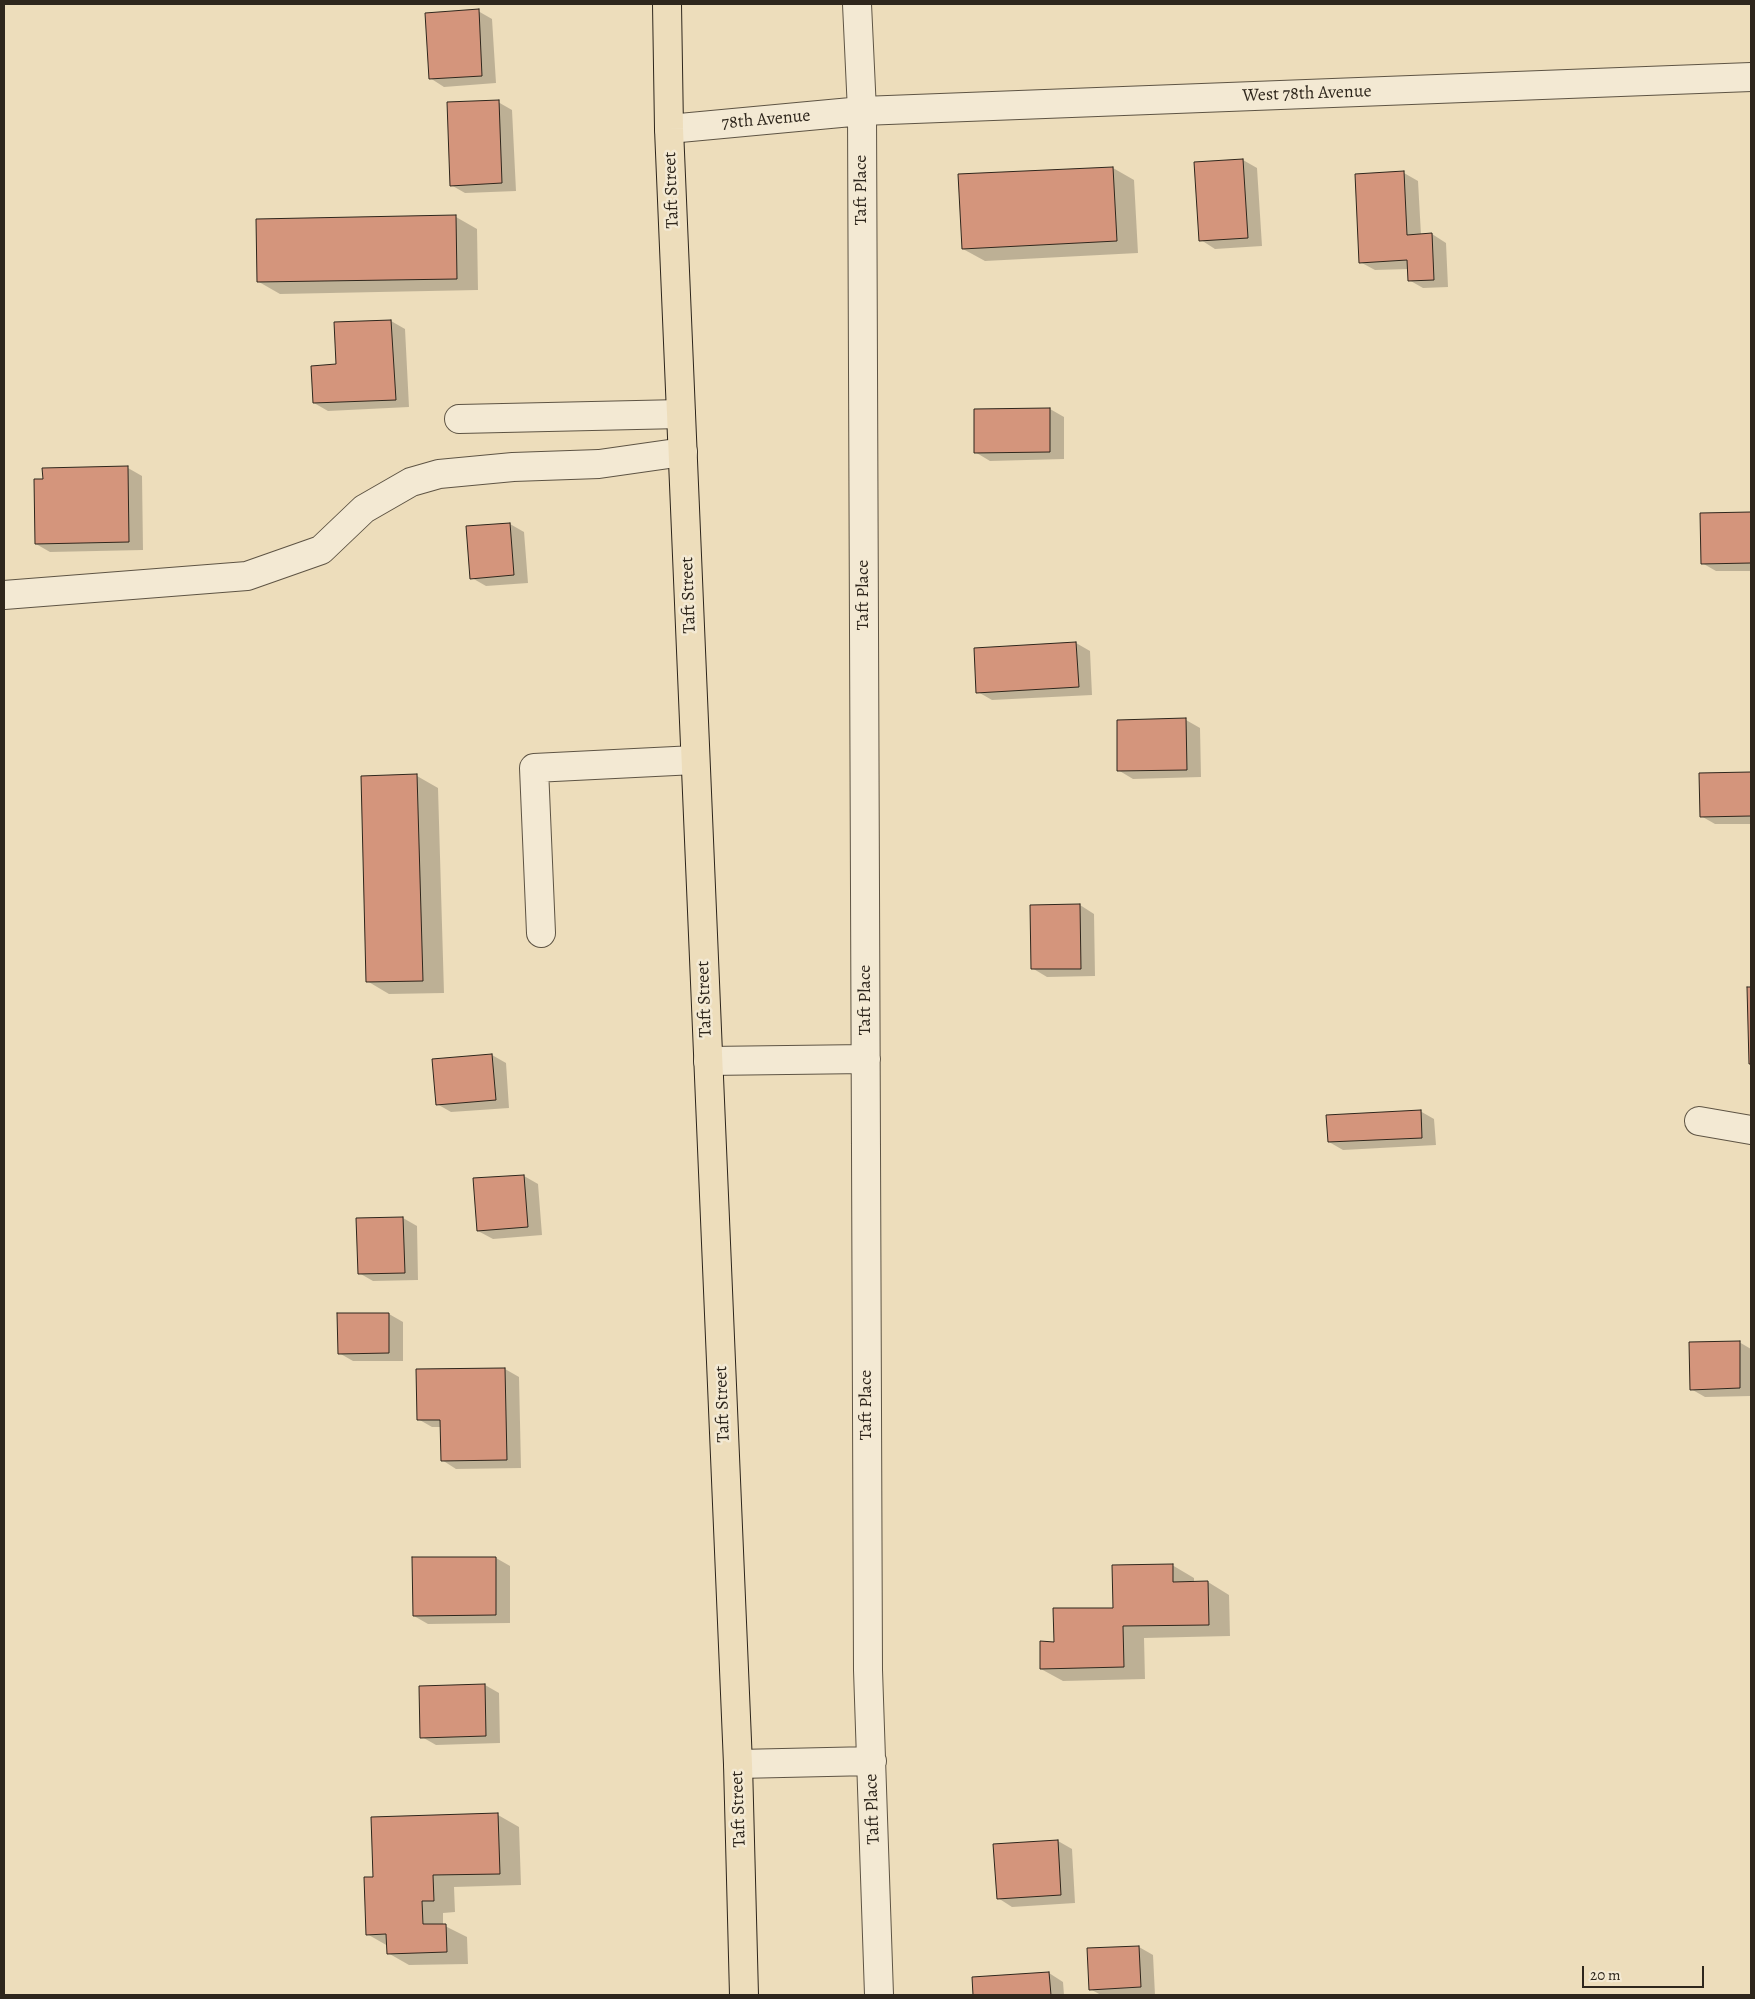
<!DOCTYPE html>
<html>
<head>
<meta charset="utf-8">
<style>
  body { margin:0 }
  #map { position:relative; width:1755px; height:1999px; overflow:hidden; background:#edddbb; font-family:Alegreya,serif }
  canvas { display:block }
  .frame { position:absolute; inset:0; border:5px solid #2e261c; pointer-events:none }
  .scale { position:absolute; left:1582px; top:1966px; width:122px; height:22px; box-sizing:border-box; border:2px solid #2e261c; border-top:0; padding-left:6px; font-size:15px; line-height:18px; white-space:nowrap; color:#2e261c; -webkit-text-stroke:4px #f3e9d3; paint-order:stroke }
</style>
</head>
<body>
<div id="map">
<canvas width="1755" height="1999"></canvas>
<div class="frame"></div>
<div class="scale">20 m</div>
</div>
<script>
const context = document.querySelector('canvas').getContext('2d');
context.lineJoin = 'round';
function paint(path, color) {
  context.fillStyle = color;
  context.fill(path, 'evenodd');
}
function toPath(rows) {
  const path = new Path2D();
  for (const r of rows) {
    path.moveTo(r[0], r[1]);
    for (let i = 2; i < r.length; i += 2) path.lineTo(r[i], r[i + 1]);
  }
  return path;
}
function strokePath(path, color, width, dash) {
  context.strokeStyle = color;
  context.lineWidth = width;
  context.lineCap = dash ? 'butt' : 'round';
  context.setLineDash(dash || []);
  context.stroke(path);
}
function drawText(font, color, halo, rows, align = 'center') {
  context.font = font + ' Alegreya,serif';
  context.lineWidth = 5;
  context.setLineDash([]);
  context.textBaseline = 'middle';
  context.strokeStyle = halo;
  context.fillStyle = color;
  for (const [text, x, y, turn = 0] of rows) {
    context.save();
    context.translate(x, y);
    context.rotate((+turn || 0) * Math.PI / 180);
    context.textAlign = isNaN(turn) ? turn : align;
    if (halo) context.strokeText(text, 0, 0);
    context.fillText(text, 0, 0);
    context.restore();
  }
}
paint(toPath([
  [478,11,492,19,496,83,444,87,430,78],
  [498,102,512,110,516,191,465,193,451,185],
  [1243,160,1257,168,1262,246,1215,249,1201,240],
  [1113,168,1134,180,1138,253,985,261,963,249],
  [1404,173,1418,181,1421,235,1432,234,1446,243,1448,287,1423,288,1409,280,1409,269,1375,270,1360,262],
  [456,217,477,229,478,290,280,294,259,282],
  [391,321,405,329,409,407,328,411,314,403,337,366],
  [1050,409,1064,417,1064,459,990,461,975,452],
  [128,468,142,476,143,550,50,552,36,544,44,480,44,469],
  [1701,514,1751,514,1751,571,1716,571,1702,563],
  [510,524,524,532,528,583,486,586,472,578],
  [1076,643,1090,651,1092,695,992,700,978,692],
  [1186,720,1200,728,1201,777,1133,779,1118,770],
  [1701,774,1751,774,1751,824,1715,824,1701,816],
  [417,776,438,788,444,993,389,994,367,981],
  [1080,905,1094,914,1095,976,1047,977,1032,968,1032,906],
  [1748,988,1751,988,1751,1064,1750,1063],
  [492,1055,506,1063,509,1108,451,1112,437,1104],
  [1420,1111,1434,1119,1436,1145,1343,1150,1329,1142],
  [524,1176,538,1184,542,1235,493,1239,478,1231],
  [403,1218,417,1226,418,1280,373,1281,359,1273],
  [389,1314,403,1322,403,1361,353,1361,339,1353],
  [1739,1342,1751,1349,1751,1396,1705,1397,1691,1389],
  [505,1369,519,1377,521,1468,456,1469,442,1460,442,1427,432,1427,418,1419],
  [496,1558,510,1566,510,1623,428,1624,414,1616],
  [1172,1565,1194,1578,1194,1583,1208,1582,1229,1595,1230,1636,1144,1638,1145,1679,1063,1681,1041,1669,1055,1643,1114,1609],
  [485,1685,499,1693,500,1743,436,1745,422,1737],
  [498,1815,519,1827,521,1885,454,1887,455,1912,443,1913,443,1925,467,1937,468,1964,409,1965,388,1953,388,1946,367,1934,374,1878],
  [1058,1841,1072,1849,1075,1903,1012,1907,998,1898],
  [1139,1947,1153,1955,1155,1995,1101,1995,1090,1989],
  [1049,1973,1063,1982,1064,1995,975,1995,974,1978]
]), '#0003');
const building = toPath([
  [479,9,482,76,429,79,425,13,479,9],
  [499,100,502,183,450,186,447,102,499,100],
  [1243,159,1248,238,1199,241,1194,162,1243,159],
  [1113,167,1117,241,962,249,958,174,1113,167],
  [1404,171,1407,235,1432,233,1434,280,1408,281,1407,260,1359,263,1355,174,1404,171],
  [456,215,457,279,257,282,256,219,456,215],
  [391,320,396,400,313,403,311,366,336,364,334,322,391,320],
  [1050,408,1050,452,974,453,974,409,1050,408],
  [128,466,129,542,35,544,34,479,43,479,42,468,128,466],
  [1751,512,1751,563,1701,564,1700,513,1751,512],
  [510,523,514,575,470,579,466,526,510,523],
  [1076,642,1079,687,976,693,974,648,1076,642],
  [1186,718,1187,770,1117,771,1117,720,1186,718],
  [1751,772,1751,816,1700,817,1699,773,1751,772],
  [417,774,423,981,366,982,361,776,417,774],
  [1080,904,1081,969,1031,969,1030,905,1080,904],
  [1747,987,1751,987,1751,1064,1749,1064,1747,987],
  [492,1054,496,1100,436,1105,432,1059,492,1054],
  [1421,1110,1422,1138,1328,1142,1326,1115,1421,1110],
  [524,1175,528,1227,477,1231,473,1178,524,1175],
  [403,1217,405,1273,358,1274,356,1218,403,1217],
  [337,1313,389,1313,389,1353,338,1354,337,1313],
  [1740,1341,1740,1388,1690,1390,1689,1342,1740,1341],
  [505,1368,507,1460,441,1461,440,1420,417,1420,416,1369,505,1368],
  [412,1557,496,1557,496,1615,413,1616,412,1557],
  [1173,1564,1173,1582,1208,1581,1209,1625,1123,1626,1124,1667,1040,1669,1040,1641,1054,1642,1053,1608,1113,1608,1112,1565,1173,1564],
  [485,1684,486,1736,420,1738,419,1686,485,1684],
  [498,1813,500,1874,433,1875,434,1901,422,1901,423,1924,446,1924,447,1952,387,1954,386,1934,366,1935,364,1877,373,1877,371,1817,498,1813],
  [1058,1840,1061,1895,997,1899,993,1844,1058,1840],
  [1139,1946,1141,1987,1089,1990,1087,1948,1139,1946],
  [1049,1972,1051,1995,973,1995,972,1977,1049,1972]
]);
paint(building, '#d4957c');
strokePath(building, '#2e261c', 1);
const minor = toPath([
  [857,4,862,111,868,1670,879,1995],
  [669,129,862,111,1751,77],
  [459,419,681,414],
  [4,595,247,576,321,550,364,509,411,482,439,474,513,467,599,464,683,452],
  [541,933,534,768,695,760],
  [708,1061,866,1059],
  [1699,1121,1751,1130],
  [738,1764,872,1761]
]);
const major = toPath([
  [667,4,669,129,738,1764,744,1995]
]);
strokePath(minor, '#5e5444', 30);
strokePath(major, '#2e261c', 30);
strokePath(minor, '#f3e9d3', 28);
strokePath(major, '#edddbb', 28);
drawText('18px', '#2e261c', '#f3e9d3', [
  ["West 78th Avenue",1307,94,-2],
  ["78th Avenue",766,120,-5],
  ["Taft Street",672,190,-92],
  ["Taft Place",862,190,-90],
  ["Taft Street",689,595,-92],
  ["Taft Place",864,595,-90],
  ["Taft Street",705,999,-92],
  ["Taft Place",866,1000,-90],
  ["Taft Street",723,1404,-92],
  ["Taft Place",867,1405,-90],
  ["Taft Street",739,1809,-92],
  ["Taft Place",873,1809,-92]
]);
</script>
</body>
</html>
